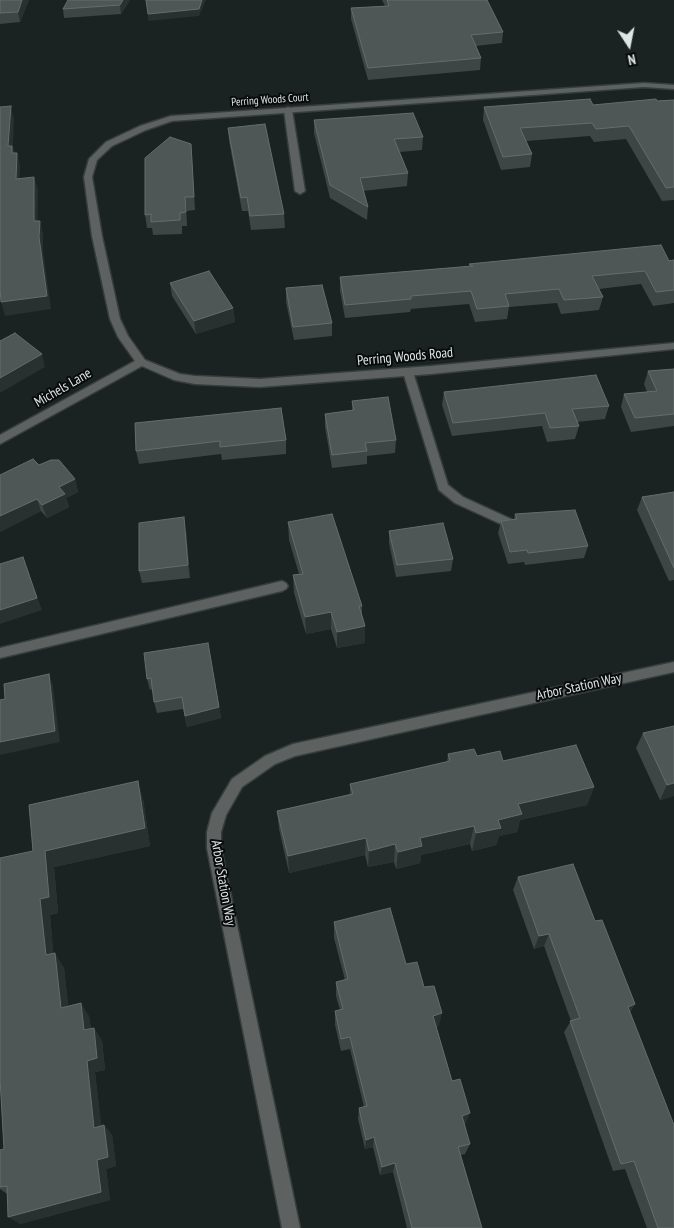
<!DOCTYPE html>
<html>
<head>
<meta charset="utf-8">
<style>
  body { margin:0 }
  #map { position:relative; width:674px; height:1228px; overflow:hidden; background:#1a2222; font-family:"PT Sans Narrow",sans-serif }
  canvas { display:block }
  .north { position:absolute; left:604px; top:20px; width:50px; height:50px; -webkit-text-stroke:4px #080b0b; paint-order:stroke; rotate:169deg; font-size:14px; font-weight:700; line-height:20px; text-align:center; color:#dfe4e4 }
  .north::after { content:''; display:block; margin:auto; width:18px; height:22px; background:#dfe4e4; clip-path:polygon(50% 0,100% 100%,50% 72%,0 100%) }
</style>
</head>
<body>
<div id="map">
<canvas width="674" height="1228"></canvas>
<div class="north">N</div>
</div>
<script>
const context = document.querySelector('canvas').getContext('2d');
context.lineJoin = 'round';
function toPath(rows) {
  const path = new Path2D();
  for (const r of rows) {
    path.moveTo(r[0], r[1]);
    for (let i = 2; i < r.length; i += 2) path.lineTo(r[i], r[i + 1]);
  }
  return path;
}
function strokePath(path, color, width, dash) {
  context.strokeStyle = color;
  context.lineWidth = width;
  context.lineCap = dash ? 'butt' : 'round';
  context.setLineDash(dash || []);
  context.stroke(path);
}
function paint(path, color) {
  context.fillStyle = color;
  context.fill(path, 'evenodd');
}
function drawText(font, color, halo, rows, align = 'center') {
  context.font = font + ' "PT Sans Narrow",sans-serif';
  context.lineWidth = 4;
  context.setLineDash([]);
  context.textBaseline = 'middle';
  context.strokeStyle = halo;
  context.fillStyle = color;
  for (const [text, x, y, turn = 0] of rows) {
    context.save();
    context.translate(x, y);
    context.rotate((+turn || 0) * Math.PI / 180);
    context.textAlign = isNaN(turn) ? turn : align;
    if (halo) context.strokeText(text, 0, 0);
    context.fillText(text, 0, 0);
    context.restore();
  }
}
const lane = toPath([
  [288,107,292,110,305,191,300,194,295,191,284,110,288,107],
  [408,368,413,372,448,485,463,497,511,519,513,522,511,525,503,525,455,503,439,490,403,372,408,368],
  [282,581,286,583,288,586,286,589,282,591,0,658,0,648,282,581]
]);
const street = toPath([
  [644,83,674,85,674,89,644,87,172,121,146,130,112,146,97,160,92,177,102,236,120,319,128,336,145,360,180,374,195,376,260,379,431,366,674,343,674,349,431,374,260,387,195,384,174,380,142,366,0,444,0,435,135,361,118,337,110,319,92,236,84,177,89,159,106,142,140,126,171,116,644,83],
  [674,662,674,672,295,756,275,764,242,787,226,815,221,832,221,848,300,1228,282,1228,207,848,207,832,212,813,232,779,265,756,293,744,674,662]
]);
strokePath(lane, '#363d3d', 3);
strokePath(street, '#363d3d', 3);
paint(lane, '#5d6261');
paint(street, '#5d6261');
paint(toPath([
  [0,0,29,0,20,22,0,24],
  [130,0,121,14,64,18,63,9],
  [382,0,487,0,503,32,502,43,476,46,481,58,480,70,368,80,351,19,351,8,385,6],
  [674,100,674,200,662,201,626,139,594,142,590,136,526,141,532,154,530,167,501,170,483,120,484,107,593,105],
  [314,120,423,137,422,150,400,152,408,173,407,186,363,191,368,207,367,220,330,198,314,133],
  [228,128,284,214,285,228,251,230,248,211,242,211,229,141],
  [192,157,195,210,187,211,187,226,182,226,182,234,153,235,152,228,147,228,145,215],
  [674,260,674,303,653,306,641,284,599,289,603,297,599,310,561,314,557,303,509,307,507,319,475,322,469,304,411,309,410,312,345,318,340,291,340,277,469,266,469,264],
  [170,283,233,308,235,322,196,334,172,296],
  [286,288,332,323,332,336,294,340,286,302],
  [674,369,674,426,631,432,621,407,624,394,647,392,644,384,648,371],
  [444,392,609,406,605,419,577,422,579,426,575,439,547,442,542,426,452,436,442,405],
  [352,401,396,440,395,453,367,456,367,464,332,468,325,427,325,414,352,411],
  [135,423,286,440,286,454,222,460,221,454,139,464,136,451],
  [39,465,75,479,78,492,66,498,69,507,47,518,41,511,0,532],
  [674,492,674,580,669,581,637,510,642,497],
  [515,514,588,546,584,558,525,565,524,562,508,564,498,533,501,521,514,519],
  [288,522,362,606,362,615,365,626,365,643,337,648,331,629,306,634,294,593,293,575,299,574,289,540],
  [186,530,190,578,142,583,139,571],
  [389,531,453,559,451,571,396,577,389,543],
  [208,643,221,718,187,727,183,709,157,713,154,702,153,689,150,690,147,679],
  [643,733,674,796,660,800,636,748],
  [448,754,477,756,503,761,594,787,587,805,520,820,517,832,499,836,496,845,472,851,470,844,421,855,420,863,396,869,394,862,368,867,365,855,289,873,279,829,277,811,350,794,350,784,447,762],
  [143,799,150,846,54,867,58,913,50,915,53,953,64,968,68,1006,89,1016,91,1029,94,1028,102,1041,105,1070,95,1072,101,1126,104,1125,112,1135,116,1166,106,1169,110,1200,20,1224,7,1194,0,1189,0,1150,4,1149,1,1090,33,851],
  [518,877,595,921,635,1004,630,1012,674,1228,647,1228,625,1169,613,1171,564,1032,571,1021,544,946,534,949,513,890],
  [334,922,406,964,424,987,439,1026,436,1027,452,1081,466,1123,464,1124,470,1144,465,1154,461,1155,482,1228,407,1228,393,1172,380,1175,373,1147,365,1149,358,1119,359,1108,364,1107,350,1049,341,1051,335,1025,335,1011,340,1010,336,996,336,982,345,980,334,938]
]), '#3d4645');
paint(toPath([
  [22,0,29,0,20,22,18,12],
  [123,0,130,0,121,14,120,5],
  [202,0,206,0,199,16,148,21,148,14],
  [11,106,14,119,13,146,16,159,8,146],
  [17,153,20,166,19,192,16,179],
  [34,177,38,190,37,235,34,221],
  [185,197,187,211,187,226,186,212],
  [40,221,43,234,43,250,51,309,5,316,1,302,39,237],
  [233,308,235,322,196,334,194,321],
  [42,354,45,367,0,393,0,378],
  [75,479,78,492,66,498,69,507,47,518,42,505,59,487],
  [37,499,41,511,0,532,0,516],
  [184,517,186,530,190,578,188,565],
  [23,557,42,610,0,624,0,610],
  [331,612,331,629,306,634,305,617],
  [365,626,365,643,337,648,337,632],
  [49,674,53,686,60,742,0,755,0,742],
  [219,707,221,718,187,727,185,716],
  [138,781,143,799,150,846,54,867,58,913,50,915,55,969,46,955,40,899,45,851],
  [674,783,674,796,660,800,667,785],
  [594,787,587,805,520,820,517,832,499,836,496,845,472,851,476,833,498,820,518,804],
  [474,826,470,844,421,855,420,863,396,869,398,852,420,838],
  [366,838,365,855,289,873,288,856],
  [395,844,394,862,368,867,369,851],
  [549,934,544,946,534,949,539,936],
  [55,953,64,968,70,1021,61,1008],
  [81,1003,89,1016,93,1043,84,1030],
  [635,1004,627,1015,628,1007],
  [442,1013,439,1026,429,1029,433,1016],
  [94,1028,102,1041,105,1070,95,1072,103,1138,94,1128,87,1061],
  [470,1113,466,1123,457,1126,462,1116],
  [104,1125,112,1135,116,1166,106,1169,110,1200,20,1224,8,1217,97,1160],
  [374,1137,373,1147,365,1149,366,1140],
  [395,1163,393,1172,380,1175,382,1167]
]), '#283030');
const building = toPath([
  [0,0,22,0,18,12,0,13,0,0],
  [68,0,123,0,120,5,63,9,68,0],
  [146,0,202,0,199,9,148,14,146,0],
  [387,0,487,0,503,32,471,35,481,58,368,68,351,8,389,6,387,0],
  [590,99,593,105,656,99,657,101,674,100,674,187,666,188,629,126,596,129,592,123,520,128,532,154,503,157,484,107,590,99],
  [11,106,8,146,12,146,12,153,17,153,16,179,34,177,34,221,40,221,39,237,47,296,1,302,0,289,0,107,11,106],
  [413,113,423,137,394,139,408,173,360,178,368,207,330,185,314,120,413,113],
  [265,124,284,214,250,216,247,197,241,198,228,128,265,124],
  [170,137,191,144,194,197,185,197,186,212,180,213,180,220,151,222,151,214,145,215,145,158,170,137],
  [661,245,669,261,674,260,674,290,656,292,645,271,592,276,603,297,564,300,559,289,505,294,509,306,477,309,471,291,411,296,411,299,345,305,340,277,473,266,469,264,661,245],
  [209,271,233,308,194,321,170,283,209,271],
  [322,285,332,323,293,327,286,288,322,285],
  [15,333,42,354,0,378,0,341,15,333],
  [674,369,674,414,635,418,624,394,657,391,648,371,674,369],
  [596,375,609,406,572,409,579,426,550,428,545,413,453,423,444,392,596,375],
  [388,397,396,440,365,443,367,451,332,455,325,414,354,410,352,401,388,397],
  [281,408,286,440,220,447,220,441,136,451,135,423,281,408],
  [33,459,39,465,51,460,59,460,75,479,59,487,65,494,42,505,37,499,0,516,0,475,33,459],
  [674,492,674,568,642,497,674,492],
  [575,510,588,546,528,553,527,550,510,552,501,521,517,519,515,514,575,510],
  [332,514,362,606,359,606,365,626,337,632,331,612,305,617,293,575,303,574,288,522,332,514],
  [184,517,188,565,139,571,139,523,184,517],
  [443,523,453,559,397,565,389,531,443,523],
  [23,557,37,598,0,610,0,564,23,557],
  [208,643,219,707,185,716,182,697,154,702,151,678,147,679,144,653,208,643],
  [49,674,55,731,0,742,0,700,5,699,4,684,49,674],
  [674,726,674,783,667,785,643,733,674,726],
  [576,745,594,787,518,804,522,814,498,820,501,828,476,833,474,826,420,838,422,846,398,852,395,844,369,851,366,838,288,856,277,811,353,794,350,784,450,761,448,754,474,749,477,756,500,751,503,761,576,745],
  [138,781,145,828,45,851,49,897,40,899,46,955,55,953,61,1008,81,1003,84,1030,94,1028,97,1058,87,1061,94,1128,104,1125,108,1157,97,1160,101,1192,8,1217,7,1186,0,1187,0,1150,4,1149,0,1079,0,858,33,851,29,805,138,781],
  [573,864,595,921,602,920,635,1004,628,1007,674,1125,674,1228,658,1228,634,1161,621,1164,570,1021,580,1018,549,934,539,936,518,877,573,864],
  [390,908,406,964,417,962,424,987,434,986,442,1013,433,1016,452,1081,460,1079,470,1113,462,1116,470,1144,458,1147,482,1228,412,1228,395,1163,382,1167,374,1137,366,1140,359,1108,367,1106,350,1037,341,1039,335,1011,343,1009,336,982,348,979,334,922,390,908]
]);
paint(building, '#4f5756');
strokePath(building, '#656d6c', 1);
drawText('11px', '#dfe4e4', '#080b0b', [
  ["Perring Woods Court",270,100,-4]
]);
drawText('14px', '#dfe4e4', '#080b0b', [
  ["Perring Woods Road",405,357,-5],
  ["Michels Lane",63,388,-30],
  ["Arbor Station Way",579,687,-12],
  ["Arbor Station Way",223,883,80]
]);
</script>
</body>
</html>
